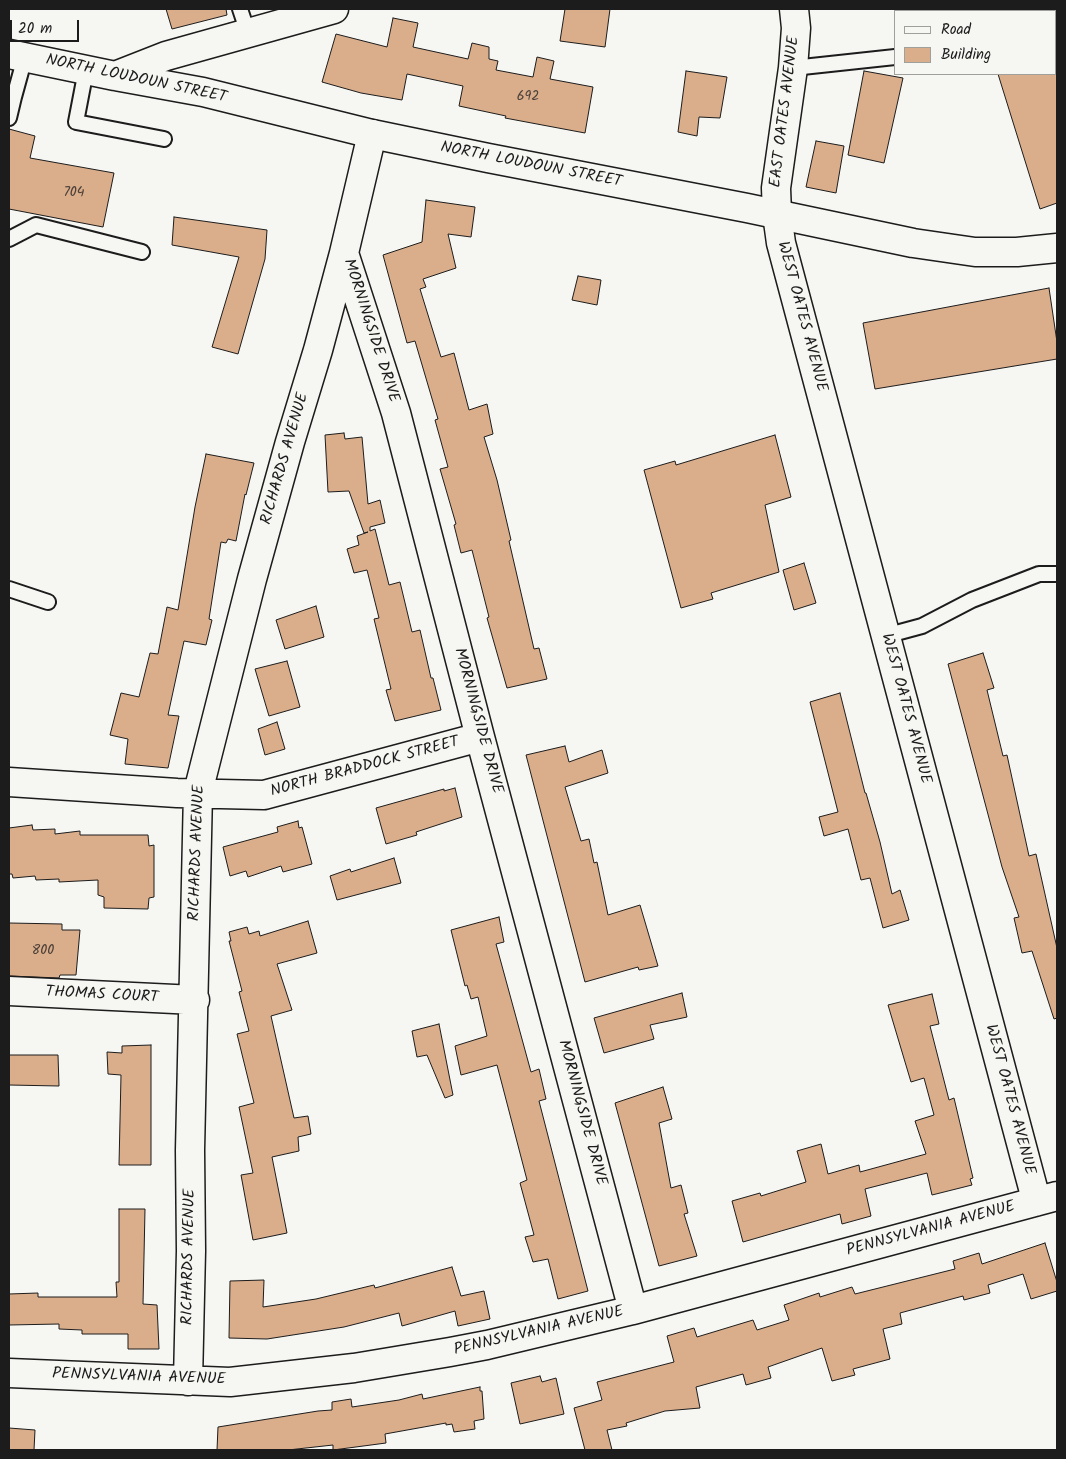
<!DOCTYPE html>
<html>
<head>
<meta charset="utf-8">
<style>
  body { margin:0 }
  #map { position:relative; width:1066px; height:1459px; overflow:hidden; background:#f6f6f2; font-family:Kalam,sans-serif }
  canvas { display:block }
  .frame { position:absolute; inset:0; border:10px solid #1c1c1c; pointer-events:none }
  .legend { position:absolute; left:894px; top:10px; width:162px; height:65px; box-sizing:border-box; background:#f6f6f2; border:1px solid #9f9f9c; margin:0; padding:6px 9px; list-style:none; font-size:15px; color:#1c1c1c }
  .legend li { display:flex; align-items:center; gap:10px; height:25px }
  .legend b { width:25px; border:1px solid #9f9f9c }
  .scale { position:absolute; left:10px; top:20px; width:69px; height:22px; box-sizing:border-box; border:2px solid #1c1c1c; border-top:0; padding-left:6px; font-size:15px; line-height:18px; white-space:nowrap; color:#1c1c1c; -webkit-text-stroke:4px #f6f6f2; paint-order:stroke }
</style>
</head>
<body>
<div id="map">
<canvas width="1066" height="1459"></canvas>
<div class="frame"></div>
<ul class="legend">
<li><b style="height:6px;background:#f6f6f2"></b>Road</li>
<li><b style="height:14px;background:#daad8b"></b>Building</li>
</ul>
<div class="scale">20 m</div>
</div>
<script>
const context = document.querySelector('canvas').getContext('2d');
context.lineJoin = 'round';
function paint(path, color) {
  context.fillStyle = color;
  context.fill(path, 'evenodd');
}
function toPath(rows) {
  const path = new Path2D();
  for (const r of rows) {
    path.moveTo(r[0], r[1]);
    for (let i = 2; i < r.length; i += 2) path.lineTo(r[i], r[i + 1]);
  }
  return path;
}
function strokePath(path, color, width, dash) {
  context.strokeStyle = color;
  context.lineWidth = width;
  context.lineCap = dash ? 'butt' : 'round';
  context.setLineDash(dash || []);
  context.stroke(path);
}
function drawText(font, color, halo, rows, align = 'center') {
  context.font = font + ' Kalam,sans-serif';
  context.lineWidth = 4;
  context.setLineDash([]);
  context.textBaseline = 'middle';
  context.strokeStyle = halo;
  context.fillStyle = color;
  for (const [text, x, y, turn = 0] of rows) {
    context.save();
    context.translate(x, y);
    context.rotate((+turn || 0) * Math.PI / 180);
    context.textAlign = isNaN(turn) ? turn : align;
    if (halo) context.strokeText(text, 0, 0);
    context.fillText(text, 0, 0);
    context.restore();
  }
}
const building = toPath([
  [166,9,226,9,227,15,172,29,166,9],
  [565,9,610,9,605,47,560,41,565,9],
  [393,18,418,23,413,47,468,59,472,43,489,47,489,59,498,61,496,70,533,77,537,57,554,61,550,79,593,87,585,133,505,118,506,116,459,106,463,86,407,74,402,100,361,93,322,82,336,34,387,47,393,18],
  [686,71,727,77,720,118,699,117,697,136,678,132,686,71],
  [864,71,903,78,884,163,848,155,864,71],
  [998,74,1057,74,1057,203,1040,209,998,74],
  [9,129,35,136,30,158,114,173,103,227,9,209,9,129],
  [816,141,844,146,836,193,806,187,816,141],
  [426,200,475,207,471,237,448,234,456,268,423,279,426,287,420,289,441,357,454,353,469,410,487,404,493,434,484,437,497,480,511,540,509,541,534,649,539,648,547,679,507,688,487,618,489,617,472,550,461,553,454,525,456,524,440,469,448,467,435,420,438,419,415,341,407,343,383,255,422,242,426,200],
  [174,217,267,230,265,259,238,354,212,347,239,257,172,245,174,217],
  [578,276,601,280,597,305,572,300,578,276],
  [1049,288,1057,342,1057,359,875,389,863,323,1049,288],
  [344,433,345,439,362,437,368,504,380,500,385,523,370,527,370,531,375,529,389,585,400,582,412,632,420,630,431,678,433,678,441,710,395,721,386,690,391,689,374,619,379,618,367,570,354,573,347,549,359,545,357,536,368,532,364,533,349,491,328,492,325,435,344,433],
  [775,435,791,497,765,505,779,572,711,593,713,599,681,608,644,470,675,461,676,465,775,435],
  [206,454,254,463,246,495,245,494,236,541,228,539,226,543,221,542,209,619,212,620,206,645,184,641,168,715,179,716,168,768,125,764,128,739,110,735,121,693,139,697,150,653,158,654,167,607,178,610,195,507,206,454],
  [804,563,816,603,794,610,783,570,804,563],
  [316,606,324,637,285,649,276,620,316,606],
  [983,653,994,688,987,690,1003,756,1007,755,1029,856,1036,854,1057,948,1057,1018,1054,1019,1032,951,1022,953,1014,918,1019,917,1002,867,948,664,983,653],
  [287,661,300,707,269,716,255,669,287,661],
  [840,693,865,793,866,793,880,842,892,894,900,890,909,920,883,928,870,878,861,880,848,829,824,836,819,817,838,812,810,702,840,693],
  [277,722,285,749,265,755,258,729,277,722],
  [565,746,569,762,602,750,608,773,565,787,581,841,589,839,594,863,597,862,608,915,640,905,658,966,639,970,638,967,585,982,526,755,565,746],
  [455,788,462,817,416,832,417,835,386,844,376,808,444,789,444,791,455,788],
  [298,821,299,828,302,827,312,864,283,872,281,866,248,877,246,871,230,876,223,847,278,832,277,827,298,821],
  [32,825,33,830,55,829,55,834,80,831,80,835,148,835,149,846,154,845,154,897,149,898,148,909,104,908,104,897,98,895,98,880,59,882,59,879,36,880,35,876,13,878,12,874,9,874,9,828,32,825],
  [394,858,401,883,337,900,330,876,350,869,351,872,394,858],
  [499,917,504,942,496,944,531,1072,539,1069,546,1099,539,1101,588,1291,558,1299,548,1259,533,1262,525,1237,534,1235,520,1183,527,1180,497,1065,461,1075,455,1046,487,1036,478,997,471,999,467,985,465,986,451,930,499,917],
  [308,921,317,953,277,964,292,1010,271,1016,294,1118,308,1116,311,1134,298,1137,299,1151,272,1157,287,1233,253,1240,241,1175,253,1173,239,1107,254,1103,237,1034,249,1031,239,992,242,991,229,941,231,941,229,932,247,927,249,934,259,931,260,936,308,921],
  [9,923,62,924,62,930,80,930,76,975,60,975,59,978,9,976,9,923],
  [682,993,687,1017,650,1025,654,1039,604,1053,594,1018,682,993],
  [932,994,939,1024,930,1026,949,1100,954,1098,973,1178,970,1179,972,1185,932,1195,927,1173,865,1189,871,1216,842,1224,840,1214,743,1242,732,1201,760,1193,761,1196,806,1182,797,1151,821,1144,828,1174,859,1165,860,1172,926,1154,915,1121,934,1115,924,1078,911,1082,888,1005,932,994],
  [439,1024,453,1095,445,1098,427,1055,417,1057,412,1031,439,1024],
  [151,1045,151,1165,119,1165,121,1075,108,1074,107,1052,122,1053,122,1046,151,1045],
  [9,1055,58,1055,59,1086,9,1085,9,1055],
  [663,1087,672,1119,659,1123,671,1188,681,1185,688,1213,684,1214,697,1256,659,1266,615,1103,663,1087],
  [119,1209,145,1209,143,1304,157,1305,159,1349,128,1349,128,1334,82,1334,82,1330,59,1329,59,1324,9,1325,9,1294,38,1293,38,1297,117,1297,116,1282,119,1282,119,1209],
  [1045,1243,1057,1282,1057,1291,1031,1299,1023,1274,988,1285,990,1293,964,1300,963,1296,900,1313,902,1324,883,1329,890,1359,853,1369,855,1375,832,1381,822,1348,768,1367,771,1378,746,1385,743,1374,696,1387,700,1408,665,1411,626,1423,627,1426,607,1430,612,1450,585,1450,574,1408,602,1400,597,1382,674,1362,667,1336,694,1328,697,1337,753,1320,757,1330,789,1320,784,1305,819,1293,820,1297,852,1287,855,1294,955,1269,953,1261,979,1253,982,1264,1045,1243],
  [452,1267,461,1296,484,1291,490,1319,458,1326,455,1311,402,1326,399,1313,344,1327,267,1339,229,1338,230,1281,264,1280,263,1307,316,1299,374,1285,375,1288,452,1267],
  [540,1376,542,1382,556,1378,564,1414,520,1424,511,1383,540,1376],
  [480,1387,480,1391,482,1391,484,1419,474,1421,475,1429,454,1432,452,1424,446,1425,446,1423,385,1434,386,1443,333,1450,333,1445,288,1450,217,1450,218,1427,318,1411,332,1410,332,1402,351,1399,352,1407,399,1400,422,1394,423,1399,480,1387],
  [9,1428,35,1430,34,1450,9,1450,9,1428]
]);
paint(building, '#daad8b');
strokePath(building, '#1c1c1c', 1);
const lane = toPath([
  [240,9,248,33],
  [1055,16,1057,15],
  [793,68,895,57],
  [86,70,76,122,164,139],
  [9,96,14,97,25,57],
  [9,118,14,97],
  [9,239,36,225,142,252],
  [9,589,48,602],
  [885,636,922,626,972,600,1039,574,1057,574]
]);
const street = toPath([
  [794,9,796,28,793,68,776,188,777,214,781,243,1033,1188,1035,1202],
  [372,134,344,253,396,413,480,737,633,1310],
  [9,782,177,793,264,795,480,737],
  [9,991,195,1000],
  [9,1373,230,1382,354,1368,450,1352,487,1345,633,1310,1057,1196],
  [188,1381,191,1251,190,1150,198,792,252,579,290,442,318,350,344,253]
]);
const primary = toPath([
  [9,54,115,76,203,92,372,134,488,158,747,208,913,243,975,252,1017,252,1057,248],
  [115,76,166,56,334,9]
]);
strokePath(lane, '#1c1c1c', 18);
strokePath(street, '#1c1c1c', 31);
strokePath(primary, '#1c1c1c', 31);
strokePath(lane, '#f6f6f2', 14);
strokePath(street, '#f6f6f2', 28);
strokePath(primary, '#f6f6f2', 28);
drawText('14px', '#4c4038', null, [
  ["692",528,98],
  ["704",74,194],
  ["800",43,952]
]);
drawText('16px', '#1c1c1c', '#f6f6f2', [
  ["NORTH LOUDOUN STREET",136,80,12],
  ["EAST OATES AVENUE",786,112,-83],
  ["NORTH LOUDOUN STREET",531,166,11],
  ["WEST OATES AVENUE",801,317,75],
  ["MORNINGSIDE DRIVE",370,331,72],
  ["RICHARDS AVENUE",286,459,-74],
  ["WEST OATES AVENUE",905,709,75],
  ["MORNINGSIDE DRIVE",477,721,75],
  ["NORTH BRADDOCK STREET",365,768,-15],
  ["RICHARDS AVENUE",198,853,-88],
  ["THOMAS COURT",102,996,3],
  ["WEST OATES AVENUE",1009,1100,75],
  ["MORNINGSIDE DRIVE",581,1113,75],
  ["PENNSYLVANIA AVENUE",931,1230,-15],
  ["RICHARDS AVENUE",190,1257,-89],
  ["PENNSYLVANIA AVENUE",539,1332,-13],
  ["PENNSYLVANIA AVENUE",139,1378,2]
]);
</script>
</body>
</html>
